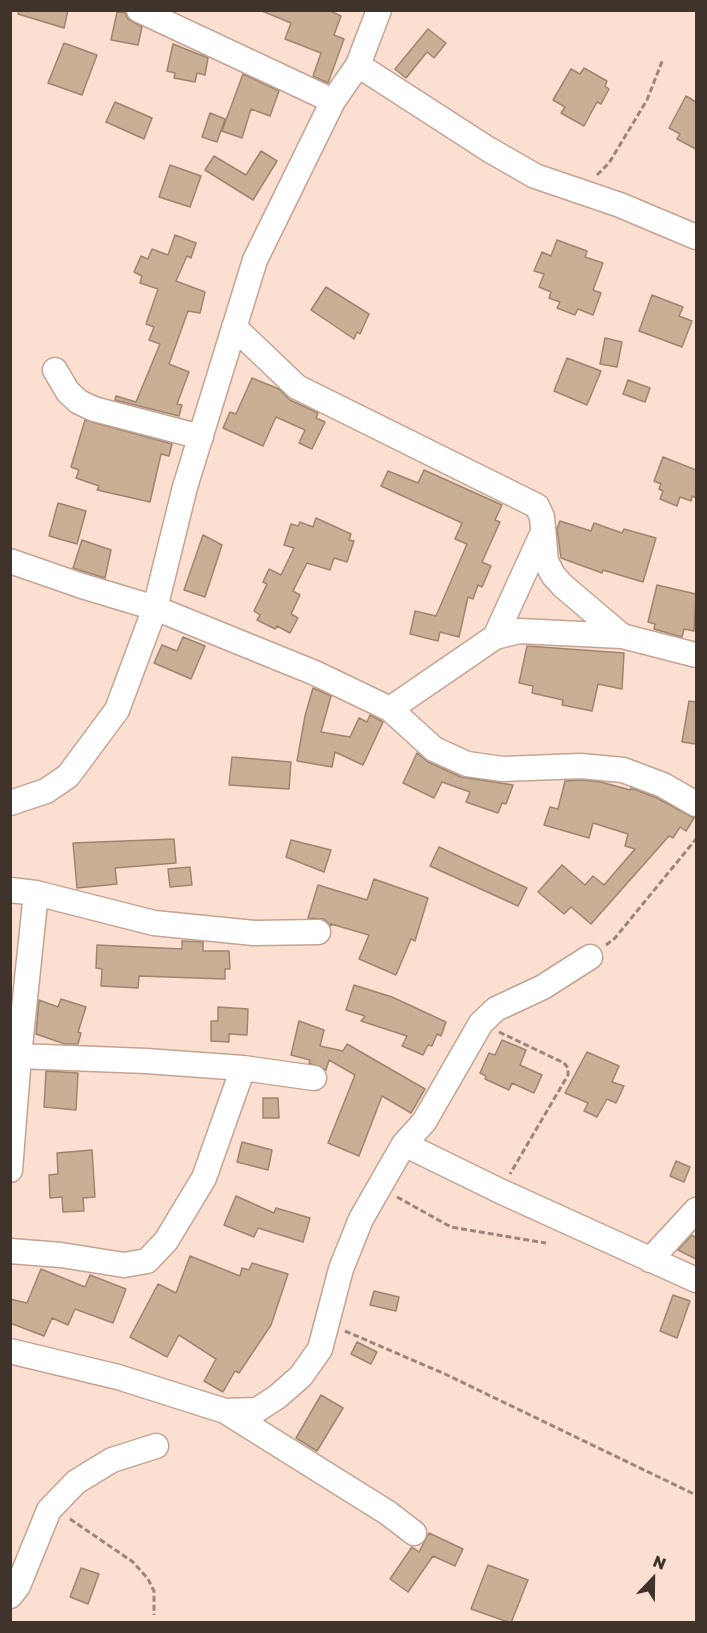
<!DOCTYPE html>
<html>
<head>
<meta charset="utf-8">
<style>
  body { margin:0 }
  #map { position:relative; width:707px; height:1633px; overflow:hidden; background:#fbdfd1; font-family:"Golos Text",sans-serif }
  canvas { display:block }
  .frame { position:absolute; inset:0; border:12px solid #40332c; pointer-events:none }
  .north { position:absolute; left:623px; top:1549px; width:60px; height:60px; -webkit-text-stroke:4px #fbdfd1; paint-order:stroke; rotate:22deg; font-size:16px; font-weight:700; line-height:24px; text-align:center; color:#40332c }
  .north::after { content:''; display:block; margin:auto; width:21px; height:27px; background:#40332c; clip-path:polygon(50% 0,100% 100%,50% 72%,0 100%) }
</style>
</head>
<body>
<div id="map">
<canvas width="707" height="1633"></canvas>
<div class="frame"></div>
<div class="north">N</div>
</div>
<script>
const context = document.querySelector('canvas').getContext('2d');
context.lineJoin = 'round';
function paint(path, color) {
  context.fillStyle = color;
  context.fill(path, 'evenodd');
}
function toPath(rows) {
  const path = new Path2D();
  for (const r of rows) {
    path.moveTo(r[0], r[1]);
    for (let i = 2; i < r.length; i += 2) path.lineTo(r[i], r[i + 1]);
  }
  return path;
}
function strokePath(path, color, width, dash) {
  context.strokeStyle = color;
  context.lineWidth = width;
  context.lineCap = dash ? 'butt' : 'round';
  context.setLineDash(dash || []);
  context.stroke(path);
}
const building = toPath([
  [19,10,68,10,64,28,18,14,19,10],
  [328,10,341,16,334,35,344,39,328,83,313,76,321,53,285,39,291,23,262,11,328,10],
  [117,12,125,13,128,19,142,27,138,45,111,40,117,12],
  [428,29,446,43,434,58,427,52,406,78,395,69,428,29],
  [64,43,97,55,82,95,48,83,64,43],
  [173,44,208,58,205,75,197,73,195,82,174,78,175,73,167,71,173,44],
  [584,68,607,81,605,86,609,89,601,104,597,102,584,126,561,113,565,107,553,100,571,69,580,74,584,68],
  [243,74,279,91,270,116,251,109,242,138,222,131,243,74],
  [686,96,696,102,696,149,677,139,680,134,669,128,686,96],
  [115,102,152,118,144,139,106,122,115,102],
  [210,113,225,119,217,142,202,137,210,113],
  [261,151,277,161,253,200,205,170,214,156,246,175,261,151],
  [170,165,201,176,190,207,159,197,170,165],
  [175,235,196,243,191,258,187,256,176,281,205,292,200,313,188,311,169,364,189,372,177,404,182,405,179,416,115,400,116,396,136,402,160,344,149,340,154,327,146,324,158,289,140,283,142,276,134,272,141,256,148,259,152,249,168,255,175,235],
  [557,240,587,251,585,257,603,263,593,290,601,293,593,315,578,309,575,315,557,308,560,302,549,298,551,292,539,287,544,274,534,271,542,252,551,256,557,240],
  [326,287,369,314,360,334,357,332,354,339,311,310,326,287],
  [652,295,683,307,679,316,692,321,682,347,639,331,652,295],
  [605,338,622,342,617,367,600,364,605,338],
  [567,358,601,371,587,405,554,391,567,358],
  [252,378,279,389,290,400,318,413,316,418,325,422,312,449,299,443,305,430,276,417,263,446,223,428,230,412,236,414,252,378],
  [628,380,650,388,645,402,623,394,628,380],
  [85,420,172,444,169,456,161,454,150,502,97,490,99,486,76,478,79,470,71,467,85,420],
  [663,457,696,470,696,498,692,496,691,501,680,497,677,506,660,499,663,491,659,489,661,484,654,481,663,457],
  [424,470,502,505,495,520,500,522,482,562,491,566,482,587,478,585,473,599,468,597,459,637,440,632,438,641,410,634,415,611,436,616,439,609,467,544,455,539,462,523,381,486,388,471,418,483,424,470],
  [58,503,86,511,77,544,49,536,58,503],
  [316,518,351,534,349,540,354,541,347,562,334,558,330,570,307,563,293,591,300,595,291,614,298,618,290,633,277,626,275,629,257,620,260,615,254,611,267,584,263,582,269,569,281,575,294,548,284,545,291,524,298,526,300,522,313,527,316,518],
  [560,521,591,531,594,523,622,533,624,529,656,538,643,582,603,570,602,573,561,558,557,529,560,521],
  [203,535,222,545,205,597,184,590,203,535],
  [82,540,111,550,105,578,73,568,82,540],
  [657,585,696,594,694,631,684,629,682,637,654,629,655,624,648,622,657,585],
  [183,637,205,646,191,679,154,663,162,645,177,651,183,637],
  [527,646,624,653,622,689,598,684,592,711,562,705,563,700,532,693,533,686,519,683,527,646],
  [313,688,331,696,321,732,350,737,359,718,367,722,370,715,383,722,363,765,335,752,332,767,297,761,305,716,313,688],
  [689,701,696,702,696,744,682,742,689,701],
  [417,753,428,762,461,777,513,785,506,804,502,803,498,813,466,802,470,792,442,782,434,798,403,783,417,753],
  [232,757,291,762,289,789,229,785,232,757],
  [581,780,601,782,630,790,631,788,657,798,694,818,686,831,680,827,673,838,669,836,591,924,571,907,564,914,538,892,562,865,585,885,593,876,604,885,635,849,625,846,628,834,593,823,589,838,544,825,550,807,558,809,565,781,581,780],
  [174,839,176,863,115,868,117,884,77,888,73,843,174,839],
  [291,840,331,850,324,872,286,857,291,840],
  [439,847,527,888,518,906,430,866,439,847],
  [190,867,192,885,170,887,168,869,190,867],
  [374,879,428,898,415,941,411,939,396,975,359,959,369,935,331,924,331,926,324,919,308,918,318,885,367,900,374,879],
  [182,941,203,942,203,951,229,951,230,969,225,969,225,979,139,976,138,988,101,986,102,969,96,968,97,945,182,949,182,941],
  [354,985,392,997,446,1022,441,1036,437,1034,432,1046,428,1045,423,1055,402,1046,407,1036,361,1021,365,1016,346,1010,354,985],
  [61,999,86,1007,78,1032,81,1033,78,1044,65,1044,36,1034,39,1000,58,1007,61,999],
  [218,1007,248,1009,247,1035,229,1034,229,1042,211,1041,211,1021,218,1021,218,1007],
  [299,1021,324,1030,320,1046,343,1051,347,1044,425,1089,411,1113,382,1096,359,1156,328,1143,355,1075,329,1060,326,1070,309,1063,310,1060,291,1055,299,1021],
  [502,1040,526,1050,520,1065,542,1075,534,1093,512,1083,509,1090,485,1079,486,1076,480,1073,489,1053,495,1055,502,1040],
  [587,1052,619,1066,612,1082,624,1086,616,1103,607,1099,597,1117,584,1111,588,1103,565,1093,587,1052],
  [46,1071,78,1073,76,1110,44,1107,46,1071],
  [263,1098,278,1098,279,1118,263,1118,263,1098],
  [242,1142,272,1150,268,1170,237,1162,242,1142],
  [92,1150,95,1197,83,1198,84,1211,63,1212,62,1197,50,1198,49,1175,58,1174,57,1153,92,1150],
  [676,1161,690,1167,684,1182,670,1176,676,1161],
  [236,1196,274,1213,276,1208,310,1218,303,1242,258,1228,254,1237,224,1225,236,1196],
  [692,1235,696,1238,696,1259,678,1250,692,1235],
  [190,1256,240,1276,242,1268,249,1270,252,1263,288,1274,271,1325,239,1373,235,1371,223,1392,204,1381,216,1359,179,1335,167,1357,130,1337,158,1284,176,1293,190,1256],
  [41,1269,85,1287,90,1275,126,1289,113,1323,75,1309,68,1325,52,1318,44,1336,10,1323,10,1299,27,1303,41,1269],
  [374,1291,399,1297,396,1311,370,1305,374,1291],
  [673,1295,690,1301,677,1338,660,1331,673,1295],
  [357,1342,377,1352,371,1364,351,1354,357,1342],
  [321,1395,343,1408,317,1451,296,1438,321,1395],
  [429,1533,463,1549,455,1566,433,1556,408,1592,390,1579,412,1547,419,1552,429,1533],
  [488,1565,528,1580,511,1623,471,1609,488,1565],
  [81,1568,99,1574,88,1604,70,1597,81,1568]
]);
paint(building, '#c8af96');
strokePath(building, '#9e866e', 1.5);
const minor = toPath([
  [139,10,333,101],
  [358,65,488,149,535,176,620,205,696,237],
  [234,327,297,387,537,506,542,517,546,561,553,575,563,586,622,636,696,655],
  [55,370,68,392,79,402,94,409,201,437],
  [10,561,82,586,155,608,315,673,390,709,434,749,467,764,503,769,581,766,623,770,663,785,696,804],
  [495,637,543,532],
  [390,709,495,637,519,631,622,636],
  [10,803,46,791,68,776,117,710,155,608,185,487,255,260,333,101,358,65,379,10],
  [10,890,36,893,154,923,254,933,318,932],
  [19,1056,146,1061,243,1068,314,1078],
  [404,1144,500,1191,696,1280],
  [10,1170,19,1056,36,893],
  [10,1251,61,1255,124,1265,147,1261,166,1241,204,1178,243,1068],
  [650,1260,696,1210],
  [10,1351,118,1377,225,1411,257,1410,277,1397,301,1376,320,1349,341,1269,361,1219,404,1144,424,1122,481,1023,496,1009,543,987,590,957],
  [225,1411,388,1513,414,1533],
  [10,1596,18,1586,49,1510,76,1482,112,1460,156,1446]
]);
strokePath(minor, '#c4a393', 27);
strokePath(toPath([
  [597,175,609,163,647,100,663,59],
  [606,945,615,938,696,839],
  [499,1032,564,1063,568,1068,568,1075,510,1174],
  [397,1197,451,1227,546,1243],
  [345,1331,445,1374,696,1495],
  [70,1519,133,1562,148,1579,154,1591,154,1615]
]), '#9b867c', 3, [6, 3]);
strokePath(minor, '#fff', 24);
</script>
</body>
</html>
